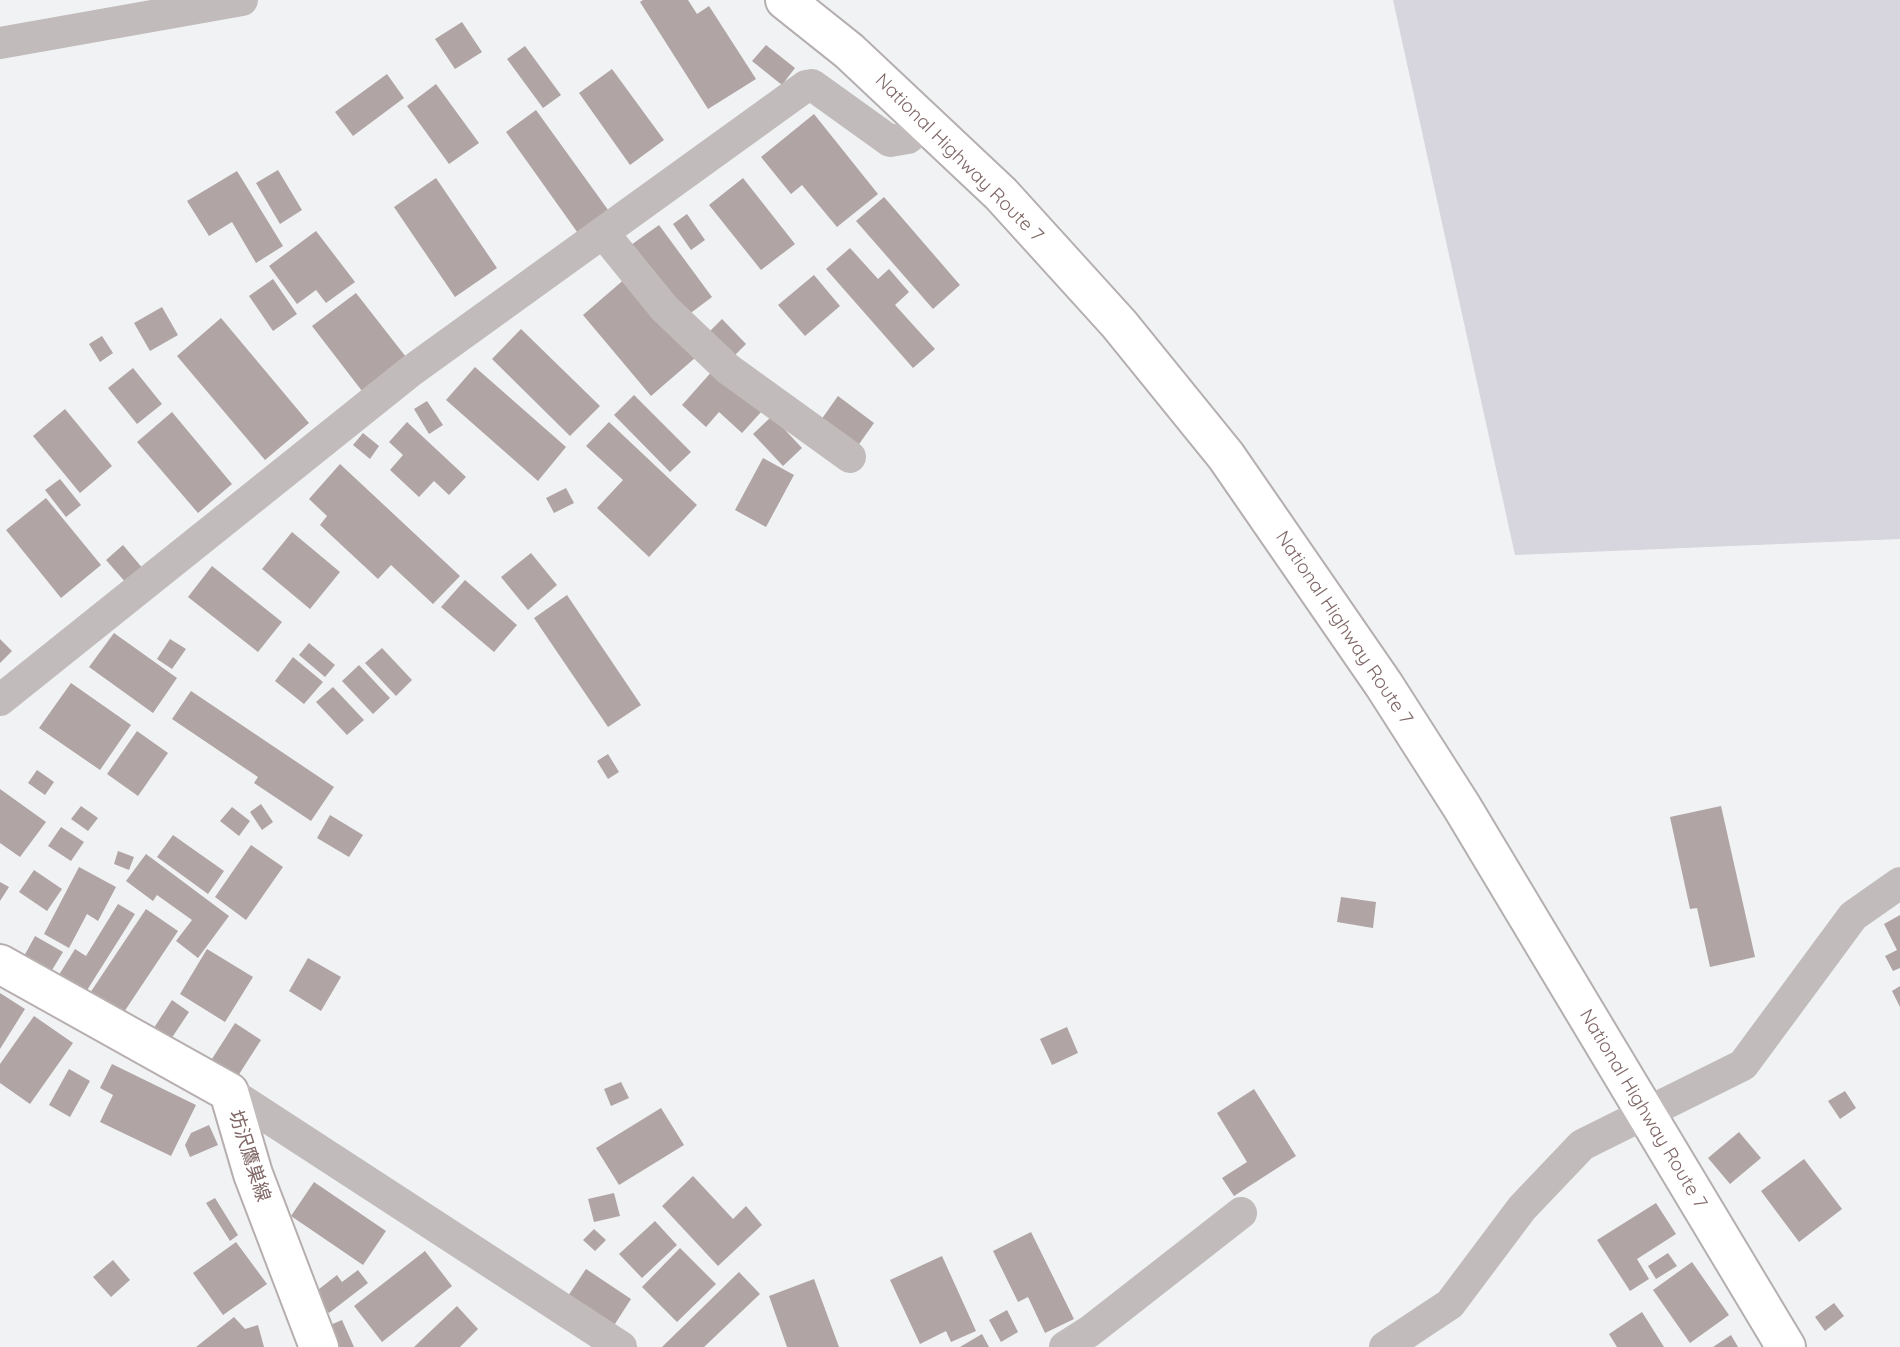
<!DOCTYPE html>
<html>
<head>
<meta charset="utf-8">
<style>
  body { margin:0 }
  canvas { display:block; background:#f0f2f4 }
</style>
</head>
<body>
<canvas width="1900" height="1347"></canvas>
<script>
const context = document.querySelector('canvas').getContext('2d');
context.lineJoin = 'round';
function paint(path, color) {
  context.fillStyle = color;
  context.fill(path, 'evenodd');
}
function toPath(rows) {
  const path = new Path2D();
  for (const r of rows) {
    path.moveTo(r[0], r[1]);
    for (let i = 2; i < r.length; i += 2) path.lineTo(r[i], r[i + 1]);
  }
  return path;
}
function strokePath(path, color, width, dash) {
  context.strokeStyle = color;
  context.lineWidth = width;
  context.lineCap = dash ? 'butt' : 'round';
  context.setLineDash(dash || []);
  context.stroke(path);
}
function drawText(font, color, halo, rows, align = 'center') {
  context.font = font + ' Quicksand,"Noto Sans JP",sans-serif';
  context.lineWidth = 7;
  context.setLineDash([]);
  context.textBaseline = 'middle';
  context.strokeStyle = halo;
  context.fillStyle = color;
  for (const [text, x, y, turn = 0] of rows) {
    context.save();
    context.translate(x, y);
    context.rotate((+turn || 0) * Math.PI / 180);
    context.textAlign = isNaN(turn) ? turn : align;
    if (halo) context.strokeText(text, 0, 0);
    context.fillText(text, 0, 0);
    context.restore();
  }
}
paint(toPath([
  [1393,0,1900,0,1900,539,1515,555]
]), '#d7d5dd');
paint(toPath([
  [643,0,688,0,697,14,709,6,756,79,708,109,640,2],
  [462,22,482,52,455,69,435,39],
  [766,45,795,68,782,85,752,61],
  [525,46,561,95,543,108,507,59],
  [612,69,664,140,630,165,579,93],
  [387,74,404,98,353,136,335,112],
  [436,84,479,143,449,164,407,106],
  [536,110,611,214,580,236,506,132],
  [814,114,878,194,837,227,802,185,791,194,761,157],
  [278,170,302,210,280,224,256,183],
  [237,171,283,246,256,263,232,222,209,236,187,201],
  [436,178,497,268,455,297,394,207],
  [743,178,795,244,761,270,709,205],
  [884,197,960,285,933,309,856,221],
  [687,214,705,240,691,250,673,224],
  [659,225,712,297,684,318,631,245],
  [316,231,355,282,326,303,316,290,297,304,269,266],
  [850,248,878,279,889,269,909,292,895,305,935,349,913,368,826,269],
  [814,275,840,306,805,336,778,305],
  [627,277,695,358,651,396,583,315],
  [273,279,297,314,273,331,249,296],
  [356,293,406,357,362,391,312,326],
  [162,307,178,335,150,351,134,323],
  [221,318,309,423,265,460,177,356],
  [722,319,746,344,731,359,707,334],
  [521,329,600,406,570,436,492,359],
  [102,336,113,353,100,362,89,344],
  [475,367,566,447,538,481,446,400],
  [133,368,162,404,137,424,108,388],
  [715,368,762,411,742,433,719,412,706,427,682,405],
  [634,395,691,452,670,472,614,415],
  [838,396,874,423,857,447,821,420],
  [427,401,443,425,429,434,414,409],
  [65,409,112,466,80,493,33,436],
  [172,412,232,484,198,513,137,442],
  [772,416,802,448,783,466,753,434],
  [407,422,466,477,449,495,434,481,419,497,390,470,403,455,389,442],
  [609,422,697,505,649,557,597,508,623,480,586,446],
  [363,433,379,446,370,459,353,445],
  [763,458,794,475,766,527,735,510],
  [340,464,460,576,433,604,391,565,378,579,320,525,327,516,309,499],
  [60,479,81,505,66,517,45,490],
  [566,488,574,503,554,513,546,498],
  [46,498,101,565,61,598,6,530],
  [292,532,340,572,310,609,262,569],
  [123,545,144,570,127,584,106,560],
  [531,553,557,585,528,610,501,577],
  [212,566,282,622,258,652,188,597],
  [465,580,517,625,494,652,441,607],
  [567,595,641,705,608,727,534,618],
  [114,633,177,678,153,713,89,667],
  [0,639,12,651,0,663],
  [170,639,186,649,172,669,157,659],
  [309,643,335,665,325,677,299,655],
  [382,648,412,680,396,696,365,663],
  [293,657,323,682,304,704,275,681],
  [359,665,390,698,373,714,342,681],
  [71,683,131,725,100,770,39,728],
  [333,687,364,720,347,735,316,702],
  [191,691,334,787,311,821,254,783,258,777,172,719],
  [137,731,168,753,138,796,107,774],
  [608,754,619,772,608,779,597,761],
  [37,770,54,782,45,795,28,783],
  [0,789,46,822,20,857,0,843],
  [261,804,273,822,262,830,250,812],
  [81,806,98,818,88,831,71,819],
  [1721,806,1755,957,1710,967,1697,908,1690,909,1670,817],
  [232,807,250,821,239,836,220,821],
  [330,815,363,835,349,857,317,838],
  [61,827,84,842,71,861,48,846],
  [173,835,224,871,208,894,157,857],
  [251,845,283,867,246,920,215,897],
  [118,851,134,857,129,870,114,864],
  [146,854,229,916,198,958,176,941,192,920,157,895,153,901,126,881],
  [79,867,116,887,98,921,87,914,69,948,44,934],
  [34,870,62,889,47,911,19,892],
  [0,882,9,887,0,901],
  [1341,897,1376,902,1373,928,1337,922],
  [118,904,135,914,84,995,57,978,75,949,86,956],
  [146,909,178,931,122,1015,90,993],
  [1900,915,1900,968,1893,971,1885,956,1897,950,1884,924],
  [35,936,63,952,49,975,22,960],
  [207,949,253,977,225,1022,180,994],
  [308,958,341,977,321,1011,289,991],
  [1900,986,1900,1007,1892,991],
  [0,993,25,1009,0,1049],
  [172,1000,189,1012,167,1045,150,1034],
  [34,1016,73,1043,30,1104,0,1083,0,1064],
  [235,1023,261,1040,236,1079,210,1062],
  [1067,1027,1078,1053,1052,1065,1040,1039],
  [112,1064,196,1105,171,1156,100,1122,113,1095,100,1088],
  [69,1069,90,1081,70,1117,49,1105],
  [621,1082,629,1098,611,1106,604,1089],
  [1254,1089,1296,1156,1234,1196,1222,1178,1247,1162,1217,1113],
  [1845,1091,1856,1108,1840,1119,1828,1101],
  [661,1108,684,1145,619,1185,596,1148],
  [209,1125,218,1145,190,1157,185,1145,191,1133],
  [1739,1132,1761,1158,1730,1184,1708,1158],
  [1804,1159,1842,1209,1799,1242,1761,1191],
  [693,1176,733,1219,746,1206,762,1225,718,1266,662,1206],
  [314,1182,386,1231,363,1265,291,1216],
  [614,1193,620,1216,594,1222,588,1199],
  [215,1198,238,1235,230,1241,206,1203],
  [1656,1203,1676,1234,1637,1259,1649,1279,1630,1291,1597,1240],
  [655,1221,677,1245,642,1278,619,1254],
  [594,1229,606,1240,595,1251,583,1240],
  [1031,1232,1074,1319,1045,1333,1028,1297,1018,1302,993,1251],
  [236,1242,267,1284,223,1315,193,1273],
  [680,1248,716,1284,677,1322,642,1287],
  [425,1251,452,1286,382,1342,354,1306],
  [1668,1253,1677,1266,1656,1279,1648,1266],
  [942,1256,976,1331,951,1342,946,1331,920,1344,890,1280],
  [113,1260,130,1280,111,1297,93,1277],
  [1692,1262,1729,1315,1690,1343,1653,1290],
  [586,1269,631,1299,613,1327,568,1296],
  [358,1270,368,1283,329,1313,314,1293,337,1275,342,1282],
  [739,1272,760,1294,704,1347,662,1347],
  [814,1279,839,1347,787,1347,769,1296],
  [1834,1303,1844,1316,1825,1331,1815,1317],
  [457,1306,478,1329,460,1347,414,1347],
  [1007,1310,1018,1332,1001,1342,989,1320],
  [1642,1312,1664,1347,1617,1347,1609,1334],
  [234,1317,245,1329,258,1325,264,1347,196,1347],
  [342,1320,354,1347,337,1347,328,1326],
  [982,1334,989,1347,960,1347],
  [1731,1335,1738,1347,1713,1347]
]), '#b0a4a4');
const secondary = toPath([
  [0,964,229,1092,253,1174,319,1347]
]);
const highway = toPath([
  [785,0,849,51,1001,194,1119,324,1226,456,1384,685,1462,807,1786,1347]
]);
strokePath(secondary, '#b7aeae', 42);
strokePath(highway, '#b5afaf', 42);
strokePath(toPath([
  [0,43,242,0],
  [604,234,664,308,728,369,850,457],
  [0,700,411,371,806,86,812,85,890,141,908,138,927,122],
  [229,1092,621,1347],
  [1065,1347,1090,1331,1241,1213],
  [1385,1347,1450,1304,1522,1208,1582,1145,1743,1065,1853,916,1900,883]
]), '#c2bbbb', 32);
strokePath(secondary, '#fff', 38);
strokePath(highway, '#fff', 38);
drawText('19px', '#7f6766', '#fff', [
  ["National Highway Route 7",959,158,45],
  ["National Highway Route 7",1344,628,56],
  ["National Highway Route 7",1643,1109,59],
  ["坊沢鷹巣線",249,1156,72]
]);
</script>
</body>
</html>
